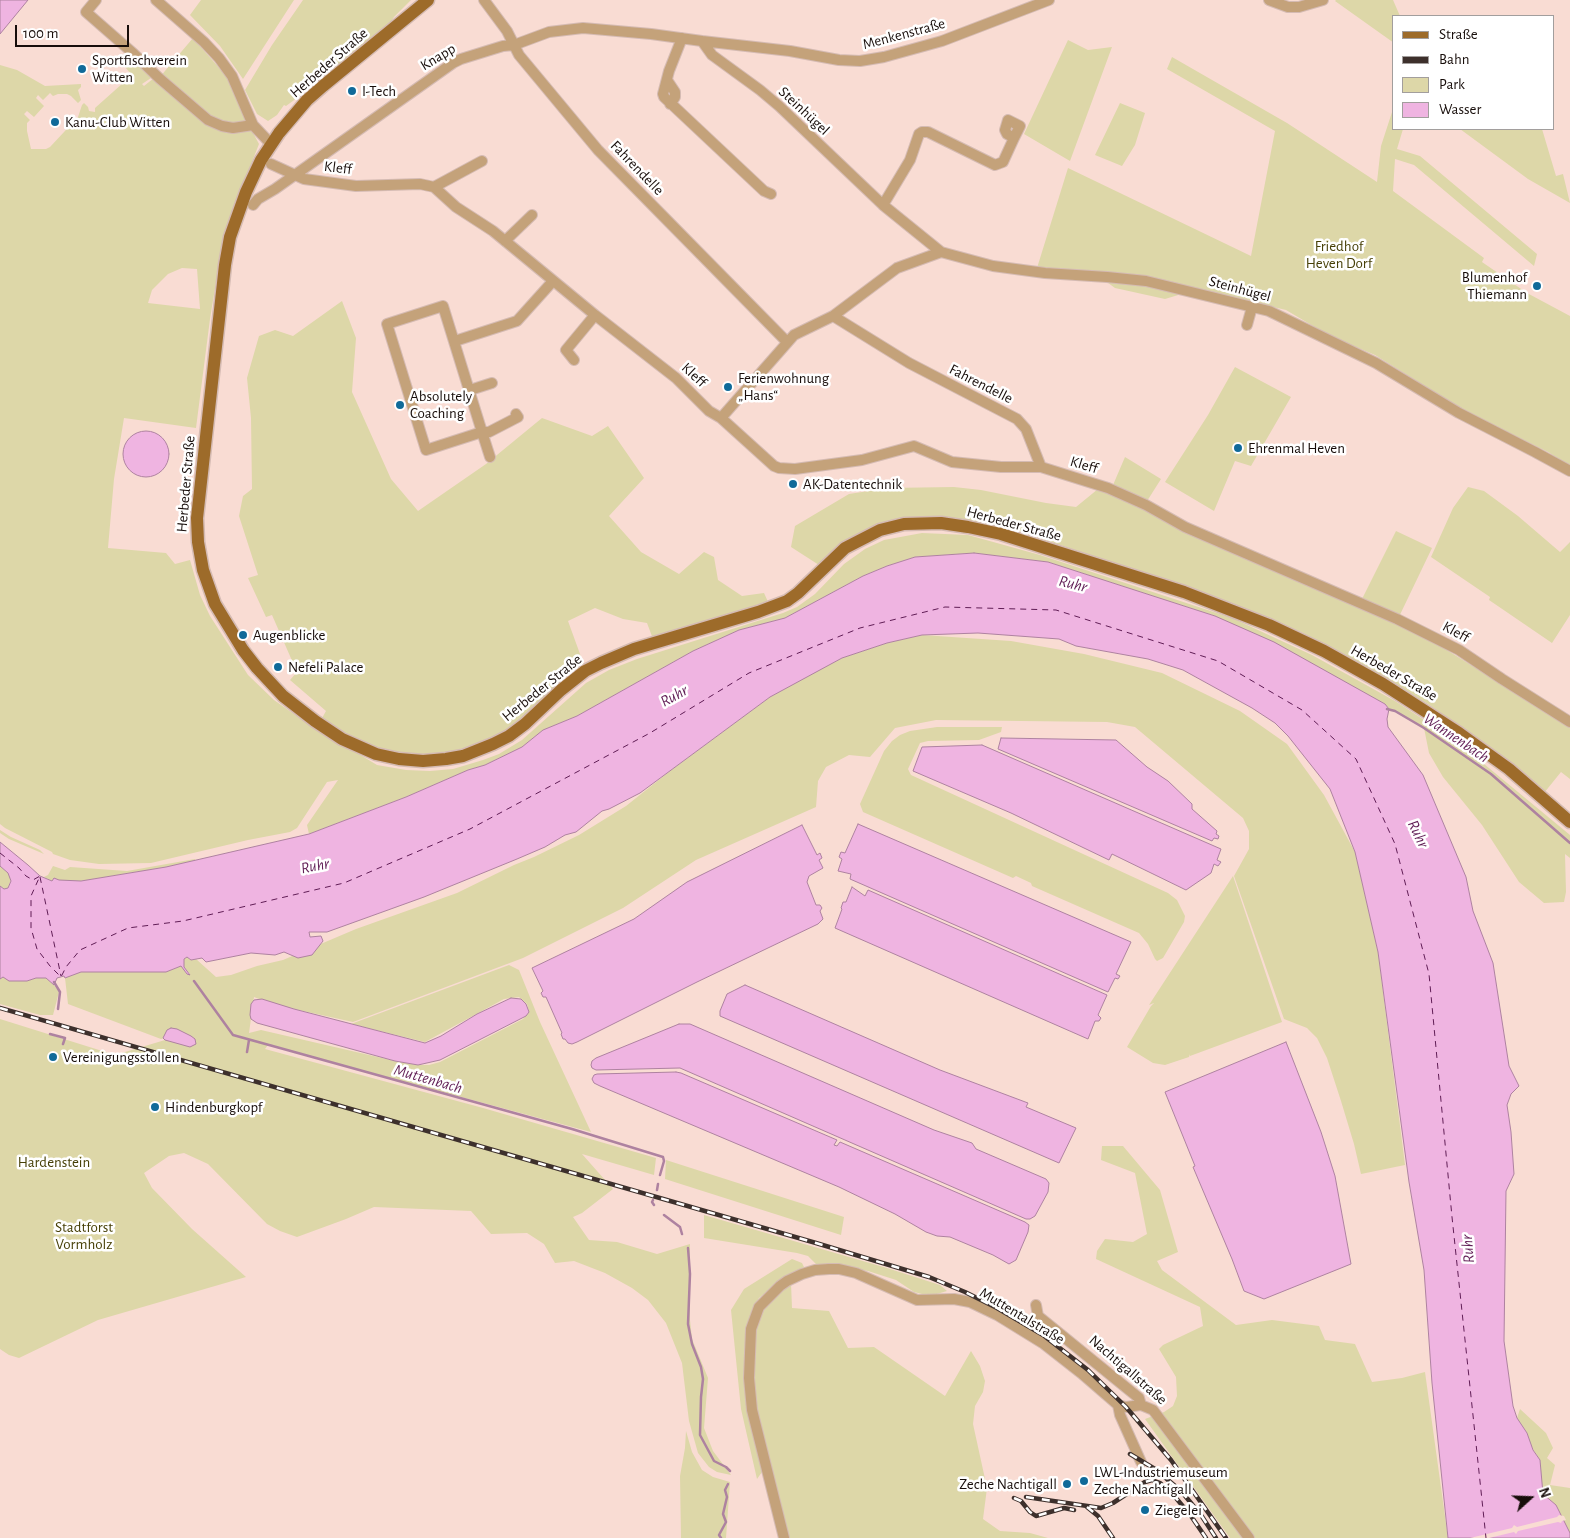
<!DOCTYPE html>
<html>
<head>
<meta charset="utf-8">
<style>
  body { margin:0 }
  #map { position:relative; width:1570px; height:1538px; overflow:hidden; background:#f9dcd3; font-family:"Alegreya Sans",sans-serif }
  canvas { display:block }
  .legend { position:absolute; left:1392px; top:15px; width:162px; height:115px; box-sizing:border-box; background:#fff; border:1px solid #a29e9d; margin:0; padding:6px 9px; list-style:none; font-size:15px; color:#170d0a }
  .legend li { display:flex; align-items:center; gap:10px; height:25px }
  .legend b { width:25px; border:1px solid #a29e9d }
  .north { position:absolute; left:1505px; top:1473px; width:50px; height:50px; -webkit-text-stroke:4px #fff; paint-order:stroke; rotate:70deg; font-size:14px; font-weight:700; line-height:20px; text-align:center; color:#170d0a }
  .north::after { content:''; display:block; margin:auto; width:18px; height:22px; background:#170d0a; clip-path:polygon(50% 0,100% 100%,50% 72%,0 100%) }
  .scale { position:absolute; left:15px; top:25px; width:114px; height:22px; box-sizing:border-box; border:2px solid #170d0a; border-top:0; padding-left:6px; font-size:15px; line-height:18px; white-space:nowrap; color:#170d0a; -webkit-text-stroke:4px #fff; paint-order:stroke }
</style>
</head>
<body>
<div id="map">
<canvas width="1570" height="1538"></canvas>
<ul class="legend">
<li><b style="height:6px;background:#9d6b2a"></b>Straße</li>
<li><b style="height:6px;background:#3d302c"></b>Bahn</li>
<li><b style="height:14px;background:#ddd7a8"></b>Park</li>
<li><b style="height:14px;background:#efb4e1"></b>Wasser</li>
</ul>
<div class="north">N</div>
<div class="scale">100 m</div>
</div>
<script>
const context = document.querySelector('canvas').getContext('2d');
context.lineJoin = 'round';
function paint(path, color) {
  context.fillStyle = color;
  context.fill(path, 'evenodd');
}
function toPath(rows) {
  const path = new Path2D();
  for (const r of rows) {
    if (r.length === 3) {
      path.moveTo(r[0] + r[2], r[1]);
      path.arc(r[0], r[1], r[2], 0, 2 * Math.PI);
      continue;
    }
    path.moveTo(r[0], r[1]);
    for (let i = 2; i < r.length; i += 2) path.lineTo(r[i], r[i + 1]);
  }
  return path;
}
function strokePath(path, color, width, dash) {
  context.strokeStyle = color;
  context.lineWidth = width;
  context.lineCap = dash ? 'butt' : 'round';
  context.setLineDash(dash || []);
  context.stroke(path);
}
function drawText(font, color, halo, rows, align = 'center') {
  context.font = font + ' "Alegreya Sans",sans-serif';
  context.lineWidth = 5;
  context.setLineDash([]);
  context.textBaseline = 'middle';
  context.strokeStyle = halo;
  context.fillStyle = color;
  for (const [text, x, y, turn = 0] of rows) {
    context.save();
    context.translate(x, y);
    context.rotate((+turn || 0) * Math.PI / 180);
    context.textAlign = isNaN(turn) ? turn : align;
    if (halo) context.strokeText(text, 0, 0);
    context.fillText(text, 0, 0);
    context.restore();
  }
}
paint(toPath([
  [201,0,294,0,243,79,220,46,190,15],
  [303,0,411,0,394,17,388,26,305,94,301,95,286,106,284,105,277,115,268,121,257,114,245,90,272,45],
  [1336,0,1393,0,1400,16,1394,16,1394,43,1335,1],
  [193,38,228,78,245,118,259,144,224,233,210,319,196,428,124,418,114,479,108,548,166,553,175,564,190,560,200,595,210,616,248,675,274,700,301,719,377,765,406,770,430,771,453,769,483,760,499,754,522,740,586,683,609,670,637,659,783,613,797,607,815,594,844,564,865,549,884,540,922,533,968,535,1040,555,1232,618,1312,655,1395,701,1455,740,1570,835,1570,858,1565,854,1566,892,1564,902,1544,903,1519,882,1482,825,1443,777,1429,753,1424,728,1396,711,1389,709,1385,704,1215,616,1048,562,974,553,915,557,887,566,863,576,785,618,739,630,693,651,577,716,543,730,522,747,485,765,468,770,406,797,309,834,307,825,338,780,327,782,297,828,290,832,248,840,151,863,99,864,70,860,53,854,52,852,5,828,0,824,0,65,17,70,45,86,81,84,81,87,78,90,81,100,78,103,71,96,67,94,58,94,53,96,50,93,43,100,38,95,36,98,44,106,34,117,27,111,24,114,30,120,27,123,27,131,31,149,46,149,50,147,78,117,82,105,84,103,88,107,89,111,95,112,95,108,132,75,125,67,135,61,149,72,151,78,142,84,144,86,154,78,159,78],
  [182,268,197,269,200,309,148,303,152,290,168,274],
  [1068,40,1088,50,1112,47,1070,161,1024,134],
  [1172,57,1287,123,1377,182,1381,146,1394,106,1394,129,1403,129,1397,149,1420,156,1537,254,1534,266,1414,165,1395,159,1393,191,1484,258,1482,262,1527,293,1570,316,1570,466,1548,452,1465,411,1375,355,1330,336,1286,310,1147,277,1108,272,1037,268,1068,168,1251,256,1275,131,1167,69],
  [1120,103,1145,113,1135,145,1122,166,1095,155],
  [1460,129,1542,129,1556,176,1563,174,1570,203,1528,179],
  [1104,280,1148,286,1185,293,1165,299,1115,288],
  [342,301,356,338,352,392,391,479,418,511,486,464,542,418,592,436,608,426,644,478,609,516,641,552,679,574,704,552,714,557,718,580,742,596,764,593,769,604,653,639,647,623,623,619,595,608,568,621,584,665,515,725,493,739,469,748,444,754,422,756,403,754,379,749,354,739,321,720,326,711,290,680,297,672,272,615,266,617,248,578,258,575,239,516,243,496,252,489,251,418,247,378,259,336,275,330,293,336],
  [1235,367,1291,397,1251,466,1235,461,1214,511,1165,482,1208,415],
  [1125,457,1161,479,1142,509,1183,530,1359,605,1396,531,1432,548,1396,623,1442,647,1570,727,1570,779,1561,772,1544,793,1480,741,1428,704,1371,670,1301,632,1196,591,1013,529,955,519,903,518,863,531,835,549,819,565,791,547,795,526,849,494,888,488,954,487,981,490,1046,503,1076,507,1098,489,1110,492],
  [1468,487,1484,491,1518,516,1560,552,1570,542,1570,615,1552,643,1489,600,1490,597,1431,557,1453,508],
  [922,635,1011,641,1084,654,1162,673,1240,711,1287,744,1324,795,1355,852,1378,952,1405,1165,1361,1174,1354,1144,1341,1101,1327,1058,1317,1038,1307,1028,1284,1019,1234,876,1249,849,1249,831,1243,818,1135,727,1107,722,936,720,895,728,870,757,849,755,826,767,818,781,816,807,696,860,623,908,523,958,353,1022,294,1009,280,1007,254,997,249,1033,261,1030,395,1061,418,1065,429,1065,440,1062,523,1019,529,1012,527,1004,519,997,504,999,425,1042,351,1024,509,965,519,970,540,1022,591,1132,268,1045,265,1049,483,1108,656,1158,654,1175,582,1154,613,1189,582,1213,573,1217,589,1240,617,1242,657,1254,690,1244,690,1320,692,1339,708,1378,704,1428,713,1451,731,1475,717,1472,709,1467,698,1453,689,1421,682,1363,666,1323,648,1300,632,1288,605,1273,574,1261,555,1263,544,1244,527,1233,491,1234,471,1211,374,1207,346,1219,297,1237,280,1231,267,1224,208,1164,184,1153,169,1156,144,1173,152,1188,192,1229,246,1277,98,1320,19,1358,9,1355,0,1349,0,1019,115,1055,165,1040,168,1037,161,1039,68,1004,65,978,80,972,166,972,181,966,187,974,190,974,184,967,184,959,187,957,191,960,196,959,216,977,231,975,257,966,283,960,356,929,457,893,514,865,534,857,579,835,626,806,670,771,770,697,809,675,842,658,887,643],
  [937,727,1002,727,1001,732,979,740,928,741,920,743,908,769,911,775,1168,893,1177,900,1185,916,1184,922,1163,958,1157,961,1155,959,1148,944,1139,933,1032,886,1031,883,1016,876,1013,878,863,812,860,804,884,751,892,741,900,735,910,731],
  [0,830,11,837,40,850,44,854,9,839,0,833],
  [195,859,195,861,166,867,81,881,52,881,44,877,48,875,53,866,65,870,70,867,127,871],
  [0,866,8,873,11,879,8,888,4,889,0,886],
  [1233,876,1282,1022,1190,1056,1190,1054,1189,1057,1165,1065,1153,1063,1127,1047,1151,1006,1154,1003,1149,1005],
  [3,977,27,981,36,978,46,978,54,985,59,992,53,1015,40,1015,0,1004,0,979],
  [1102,1146,1123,1146,1160,1190,1178,1252,1157,1261,1162,1270,1236,1325,1272,1320,1319,1326,1325,1340,1355,1344,1372,1382,1402,1378,1425,1372,1448,1538,1230,1538,1145,1419,1164,1412,1173,1406,1177,1396,1176,1377,1159,1349,1163,1345,1203,1326,1200,1307,1096,1259,1097,1251,1105,1239,1133,1242,1147,1234,1135,1173,1101,1160],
  [666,1160,844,1217,841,1235,665,1179],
  [704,1215,887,1268,940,1285,947,1291,930,1296,914,1292,896,1280,868,1271,834,1265,818,1266,808,1256,797,1253,704,1238],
  [792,1259,802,1263,804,1267,788,1275,759,1298,752,1310,747,1331,762,1472,757,1479,741,1409,731,1310,744,1289],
  [791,1283,792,1308,829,1311,848,1348,874,1347,945,1396,971,1351,980,1366,985,1381,983,1392,975,1406,973,1424,987,1488,983,1519,1000,1531,1030,1533,1048,1538,787,1538,755,1410,753,1338,765,1303],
  [1520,1409,1546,1433,1553,1448,1547,1458,1555,1465,1550,1485,1570,1488,1570,1535,1556,1505,1542,1494,1540,1460,1531,1446,1527,1433,1517,1418],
  [686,1431,692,1452,702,1470,713,1477,730,1482,726,1538,681,1538,680,1476,685,1448]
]), '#ddd7a8');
const water = toPath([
  [0,0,28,0,0,34,0,0],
  [146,454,23],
  [974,553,1048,562,1215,616,1274,642,1385,704,1389,709,1387,719,1388,727,1423,775,1466,877,1473,911,1493,963,1509,1066,1519,1086,1511,1094,1507,1105,1511,1132,1514,1174,1506,1191,1504,1341,1513,1406,1517,1418,1527,1433,1533,1450,1540,1460,1543,1494,1556,1505,1570,1533,1570,1538,1448,1538,1432,1383,1424,1270,1409,1182,1378,952,1355,852,1330,789,1288,736,1275,723,1252,708,1183,670,1148,659,1076,646,1059,639,978,633,922,635,887,643,842,658,770,697,640,793,609,809,602,811,576,832,565,835,545,847,517,859,424,897,327,932,309,932,310,937,321,936,323,941,312,955,298,958,284,952,275,955,251,953,206,962,202,958,191,960,187,957,184,959,184,967,190,975,187,974,181,966,166,972,81,972,65,978,64,976,57,978,54,985,46,978,36,978,27,981,9,981,3,977,0,979,0,886,4,889,8,888,11,881,8,873,0,866,0,842,28,865,40,876,52,881,54,878,59,880,81,881,166,867,309,834,406,797,468,770,485,765,522,747,543,730,577,716,693,651,739,630,785,618,863,576,887,566,915,557,974,553],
  [1001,738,1116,740,1147,767,1168,781,1192,804,1192,809,1217,831,1216,834,1219,836,1218,839,1214,838,1212,841,998,749,1001,738],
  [982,745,1221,849,1217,860,1221,862,1218,866,1214,864,1211,873,1186,890,1112,854,1109,860,1011,813,913,771,922,747,982,745],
  [858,824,1131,942,1116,974,1120,976,1118,979,1115,978,1108,992,850,879,851,874,838,871,842,859,839,857,841,852,845,853,858,824],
  [802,825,817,855,820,853,822,858,819,860,823,868,809,876,807,882,816,905,820,905,822,908,820,911,823,919,818,924,697,982,577,1042,572,1044,568,1043,565,1039,563,1039,561,1034,562,1033,546,997,543,997,541,993,543,991,532,968,634,919,687,882,802,825],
  [852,887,865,896,868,890,1107,995,1098,1015,1101,1018,1099,1021,1095,1021,1088,1039,835,928,842,909,841,908,843,902,846,902,852,887],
  [745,985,940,1070,1028,1103,1026,1107,1076,1128,1059,1163,720,1016,720,1011,727,994,745,985],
  [511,998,521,999,526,1004,529,1012,526,1016,440,1060,418,1065,395,1061,257,1023,251,1019,250,1015,251,1004,254,1000,262,999,294,1009,425,1043,441,1036,477,1014,511,998],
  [679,1024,690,1024,934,1130,972,1143,976,1149,1046,1179,1049,1183,1048,1192,1035,1216,1030,1219,1026,1219,680,1068,596,1070,592,1068,591,1065,592,1061,596,1058,679,1024],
  [171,1028,177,1029,191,1036,195,1039,196,1044,190,1047,165,1040,163,1038,167,1030,171,1028],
  [1286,1042,1321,1132,1335,1176,1351,1264,1264,1299,1244,1291,1232,1259,1193,1167,1195,1166,1165,1092,1286,1042],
  [676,1072,681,1073,837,1140,834,1145,837,1146,840,1142,1025,1222,1029,1225,1028,1232,1016,1260,1009,1264,993,1255,950,1237,937,1236,926,1232,895,1214,839,1187,600,1086,594,1083,592,1079,594,1075,597,1074,676,1072]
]);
paint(water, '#efb4e1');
strokePath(water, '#ae82a0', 1);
paint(toPath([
  [1559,1515,1564,1516,1566,1520,1562,1521,1561,1523,1558,1522,1518,1531,1516,1534,1514,1532,1489,1538,1470,1538,1512,1528,1514,1525,1517,1527,1557,1517]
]), '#f9dcd3');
strokePath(toPath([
  [1387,709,1395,711,1424,728,1491,774,1570,843],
  [194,981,233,1035,572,1129,663,1157,664,1161,660,1175],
  [54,982,60,992,58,1009],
  [50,1034,65,1038,63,1044],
  [247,1052,249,1040],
  [53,1057,55,1053],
  [657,1190,658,1184],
  [653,1200,652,1202,654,1205],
  [664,1215,680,1227,682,1234],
  [688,1248,690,1274,688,1324,692,1344,701,1367,703,1379,701,1397,700,1435,714,1461,726,1467,730,1471],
  [721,1538,719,1535,726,1522,723,1514,727,1497,725,1490,728,1484]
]), '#ae82a0', 2.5);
strokePath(toPath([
  [0,853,19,868,26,876,33,880,40,876,31,896,31,928,37,949,50,966,61,977,66,967,80,950,128,928,183,921,344,883,470,829,650,733,749,673,860,628,945,607,1056,610,1218,661,1302,710,1356,759,1395,844,1429,974,1452,1217,1486,1538],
  [40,877,61,976]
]), '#601d55', 1, [6, 5]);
const minor = toPath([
  [96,0,86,12,134,54,159,78,208,120,222,126,233,128,253,125],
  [156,0,204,42,219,58,232,76,253,125,271,144],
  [484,0,507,31,519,55,598,150,787,342],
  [1269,0,1288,7,1299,7,1323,0],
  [682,38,669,71,663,94,664,97,764,191,771,194],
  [702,41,712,55,760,90,779,106,883,205,941,252,993,266,1045,273,1107,277,1146,281,1269,311,1376,363,1459,413,1535,452,1570,471],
  [667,80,675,92,675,97,670,104],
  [271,164,304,179,356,186,420,184,434,187,456,207,493,231,595,315,676,378,709,411,721,418,774,466,779,468,795,469,862,460,914,446,952,462,1001,467,1041,467,1108,488,1146,505,1185,527,1397,619,1459,650,1502,679,1570,722],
  [434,187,482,161],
  [253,205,258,199,275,189,453,63,461,59,503,46,514,45,549,32,583,28,651,34,702,41,790,51,839,60,860,61,884,57,942,41,1049,0],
  [883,205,910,160,919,134,922,132,928,132,995,165,1003,162,1014,138,1020,126,1008,120,1005,130,1007,134,1014,138],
  [505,241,532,215],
  [443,306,482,432,426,450,387,324,443,306],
  [833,316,909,363,1017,419,1026,429,1041,467],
  [1247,325,1252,307],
  [455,341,517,321,553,281],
  [574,360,566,350,595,315],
  [470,390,492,383],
  [721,418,794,335,833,316,897,268,941,252],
  [490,457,482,432,489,432,518,417,516,414],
  [1036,1305,1038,1316,1139,1398,1141,1405],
  [1118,1405,1120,1415,1141,1462],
  [784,1538,752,1410,749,1378,751,1329,759,1307,780,1286,787,1281,802,1274,815,1270,829,1269,839,1269,856,1273,917,1300,954,1299,970,1302,997,1315,1044,1344,1081,1373,1118,1405,1126,1407,1141,1405,1153,1410,1249,1538]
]);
const major = toPath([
  [428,0,323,86,307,100,279,133,261,160,246,192,230,237,225,265,197,518,198,542,203,570,215,604,243,650,257,668,283,696,315,721,342,739,376,754,399,759,423,761,446,759,463,756,493,744,509,736,525,724,561,690,585,671,601,663,634,649,758,612,787,601,798,593,845,548,880,530,904,524,941,523,968,527,1001,534,1184,592,1269,625,1324,651,1383,684,1459,733,1509,769,1570,822]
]);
strokePath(minor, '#d5bbb3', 12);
strokePath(major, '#d5bbb3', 15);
strokePath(minor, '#c4a27a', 10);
strokePath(major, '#9d6b2a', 12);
const rail = toPath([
  [0,1008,816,1243,929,1277,965,1292,997,1308,1043,1335,1088,1370,1126,1407,1171,1460,1226,1538],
  [1130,1454,1155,1469,1181,1491,1201,1515,1216,1538],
  [1026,1497,1101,1508,1113,1503,1145,1482,1152,1480,1160,1483,1176,1498,1191,1516,1206,1538],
  [1014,1498,1021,1501,1030,1512,1036,1516,1064,1508,1074,1510],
  [1087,1507,1098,1516,1113,1538]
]);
strokePath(rail, '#3d302c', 4.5);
strokePath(rail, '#fff', 2.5, [8]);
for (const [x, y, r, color] of [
  [82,69,5,"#106a99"],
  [352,91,5,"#106a99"],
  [55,122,5,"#106a99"],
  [1537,286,5,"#106a99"],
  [728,387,5,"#106a99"],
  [400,405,5,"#106a99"],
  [1238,448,5,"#106a99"],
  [793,484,5,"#106a99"],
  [243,635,5,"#106a99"],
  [278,667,5,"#106a99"],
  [53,1057,5,"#106a99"],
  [155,1107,5,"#106a99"],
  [1084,1481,5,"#106a99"],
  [1067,1484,5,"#106a99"],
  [1145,1510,5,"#106a99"]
]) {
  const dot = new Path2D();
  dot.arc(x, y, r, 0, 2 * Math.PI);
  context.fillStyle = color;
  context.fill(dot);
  strokePath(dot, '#fff', 2);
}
drawText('15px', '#170d0a', '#fff', [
  ["Menkenstraße",904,34,-15],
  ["Knapp",438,57,-31],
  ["Herbeder Straße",329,63,-41],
  ["Steinhügel",804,111,43],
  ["Kleff",338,168,7],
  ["Fahrendelle",637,168,46],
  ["Steinhügel",1240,289,15],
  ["Kleff",694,375,43],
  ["Fahrendelle",981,384,27],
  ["Kleff",1084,465,17],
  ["Herbeder Straße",186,484,-85],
  ["Herbeder Straße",1014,524,15],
  ["Kleff",1456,632,29],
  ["Herbeder Straße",1394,673,30],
  ["Herbeder Straße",542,688,-39],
  ["Muttentalstraße",1022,1316,31],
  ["Nachtigallstraße",1128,1370,41]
]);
drawText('15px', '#170d0a', '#fff', [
  ["Sportfischverein",92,60],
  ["Witten",92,77],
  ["I-Tech",362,91],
  ["Kanu-Club Witten",65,122],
  ["Blumenhof",1527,277,"right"],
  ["Thiemann",1527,294,"right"],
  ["Ferienwohnung",738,378],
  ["„Hans“",738,395],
  ["Absolutely",410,396],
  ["Coaching",410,413],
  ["Ehrenmal Heven",1248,448],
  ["AK-Datentechnik",803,484],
  ["Augenblicke",253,635],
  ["Nefeli Palace",288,667],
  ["Vereinigungsstollen",63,1057],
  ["Hindenburgkopf",165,1107],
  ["LWL-Industriemuseum",1094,1472],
  ["Zeche Nachtigall",1094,1489],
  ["Zeche Nachtigall",1057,1484,"right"],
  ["Ziegelei",1155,1510]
], 'left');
drawText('15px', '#463f06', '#fff', [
  ["Friedhof",1339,246],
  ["Heven Dorf",1339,263],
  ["Hardenstein",54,1162],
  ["Stadtforst",84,1227],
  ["Vormholz",84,1244]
]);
drawText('italic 16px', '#601d55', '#fff', [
  ["Ruhr",1073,584,14],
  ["Ruhr",674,696,-29],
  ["Wannenbach",1456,738,34],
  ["Ruhr",1418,834,64],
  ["Ruhr",315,866,-11],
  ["Muttenbach",428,1079,16],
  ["Ruhr",1468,1249,-95]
]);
</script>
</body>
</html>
